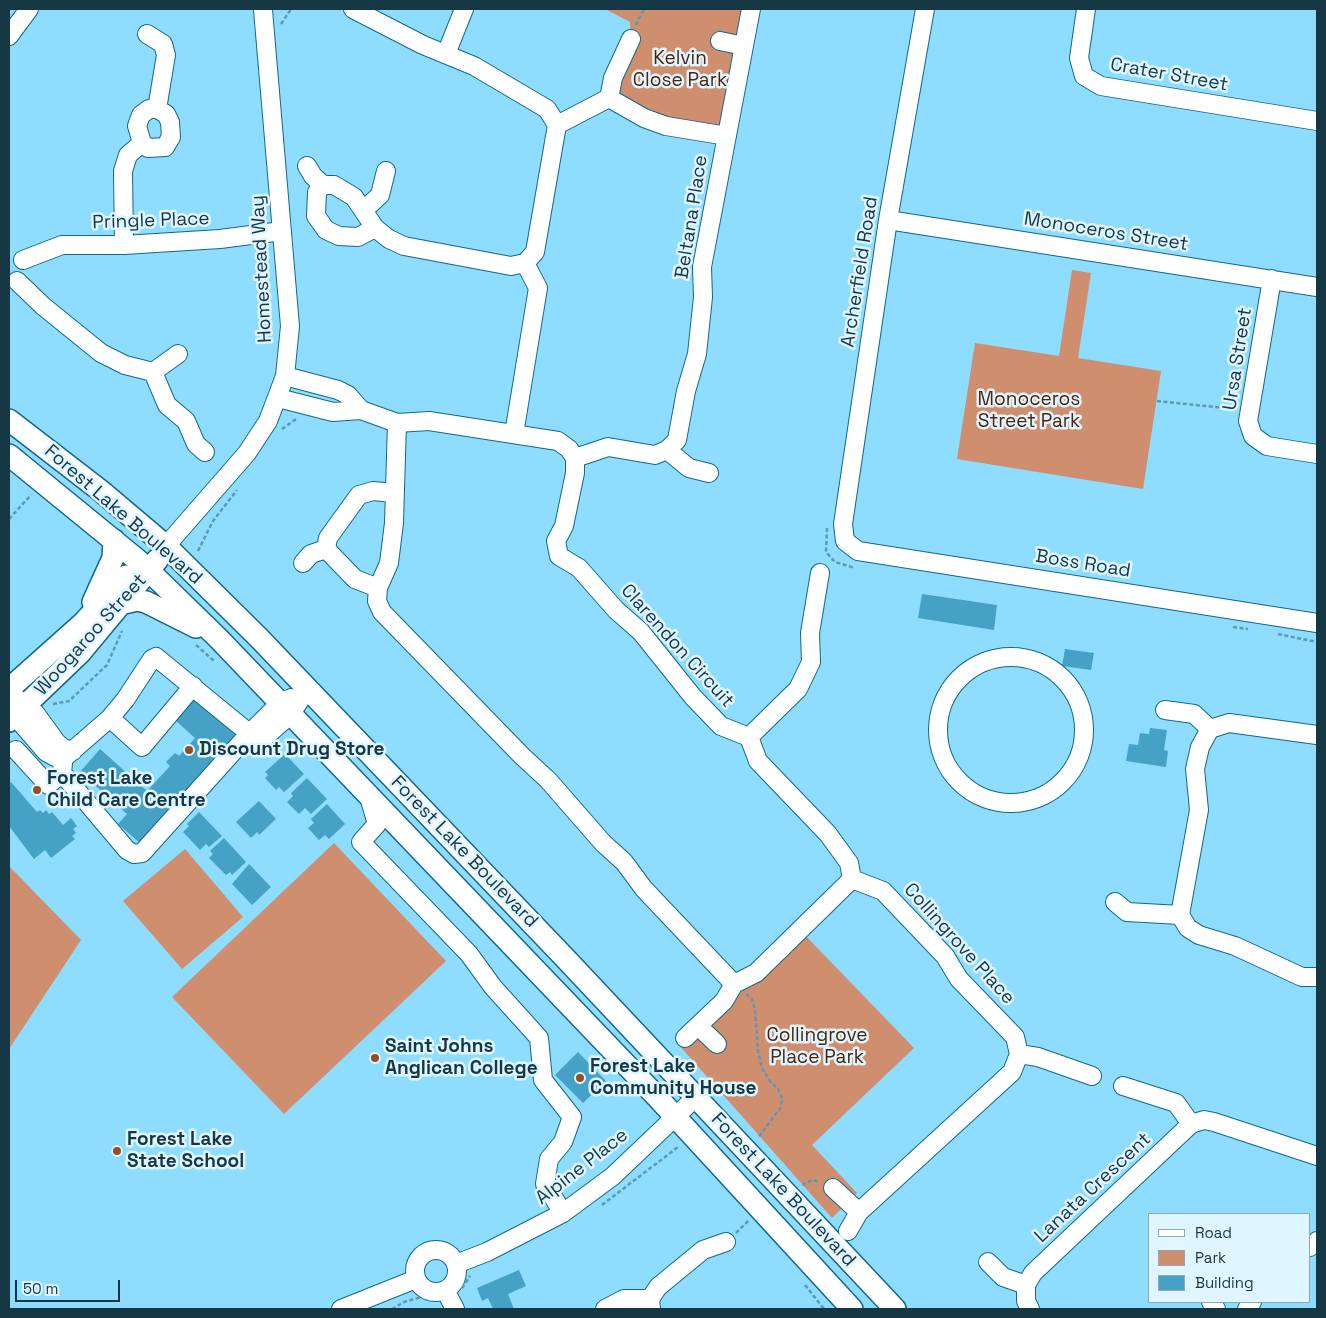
<!DOCTYPE html>
<html>
<head>
<meta charset="utf-8">
<style>
  body { margin:0 }
  #map { position:relative; width:1326px; height:1318px; overflow:hidden; background:#8edcfe; font-family:"Space Grotesk",sans-serif }
  canvas { display:block }
  .frame { position:absolute; inset:0; border:10px solid #163744; pointer-events:none }
  .legend { position:absolute; left:1148px; top:1213px; width:162px; height:90px; box-sizing:border-box; background:#dff5ff; border:1px solid #8fa9b4; margin:0; padding:6px 9px; list-style:none; font-size:15px; color:#163744 }
  .legend li { display:flex; align-items:center; gap:10px; height:25px }
  .legend b { width:25px; border:1px solid #8fa9b4 }
  .scale { position:absolute; left:15px; top:1280px; width:105px; height:22px; box-sizing:border-box; border:2px solid #163744; border-top:0; padding-left:6px; font-size:15px; line-height:18px; white-space:nowrap; color:#163744; -webkit-text-stroke:4px #dff5ff; paint-order:stroke }
</style>
</head>
<body>
<div id="map">
<canvas width="1326" height="1318"></canvas>
<div class="frame"></div>
<ul class="legend">
<li><b style="height:6px;background:#fff"></b>Road</li>
<li><b style="height:14px;background:#cf8e6d"></b>Park</li>
<li><b style="height:14px;background:#46a1c6"></b>Building</li>
</ul>
<div class="scale">50 m</div>
</div>
<script>
const context = document.querySelector('canvas').getContext('2d');
context.lineJoin = 'round';
function paint(path, color) {
  context.fillStyle = color;
  context.fill(path, 'evenodd');
}
function toPath(rows) {
  const path = new Path2D();
  for (const r of rows) {
    if (r.length === 3) {
      path.moveTo(r[0] + r[2], r[1]);
      path.arc(r[0], r[1], r[2], 0, 2 * Math.PI);
      continue;
    }
    path.moveTo(r[0], r[1]);
    for (let i = 2; i < r.length; i += 2) path.lineTo(r[i], r[i + 1]);
  }
  return path;
}
function strokePath(path, color, width, dash) {
  context.strokeStyle = color;
  context.lineWidth = width;
  context.lineCap = dash ? 'butt' : 'round';
  context.setLineDash(dash || []);
  context.stroke(path);
}
function drawText(font, color, halo, rows, align = 'center') {
  context.font = font + ' "Space Grotesk",sans-serif';
  context.lineWidth = 5;
  context.setLineDash([]);
  context.textBaseline = 'middle';
  context.strokeStyle = halo;
  context.fillStyle = color;
  for (const [text, x, y, turn = 0] of rows) {
    context.save();
    context.translate(x, y);
    context.rotate((+turn || 0) * Math.PI / 180);
    context.textAlign = isNaN(turn) ? turn : align;
    if (halo) context.strokeText(text, 0, 0);
    context.fillText(text, 0, 0);
    context.restore();
  }
}
paint(toPath([
  [605,9,751,9,727,136,666,126,609,98,631,39,630,22],
  [1072,270,1091,273,1078,358,1161,371,1143,489,957,459,975,343,1059,356],
  [334,843,446,961,284,1114,172,997],
  [185,849,243,917,182,969,123,901],
  [9,866,81,940,9,1049],
  [800,930,914,1048,812,1145,857,1193,832,1218,678,1044]
]), '#cf8e6d');
paint(toPath([
  [922,594,997,605,994,630,918,618],
  [1065,649,1094,653,1091,670,1062,666],
  [197,696,238,733,140,843,118,824,127,814,80,772,100,749,147,791,170,766,166,762,175,753,179,756,195,738,175,720],
  [1150,728,1167,730,1164,750,1168,751,1166,767,1126,761,1129,744,1138,745,1140,733,1149,734],
  [285,754,304,774,284,792,279,787,276,790,265,778,268,775,265,772],
  [307,778,327,799,311,814,305,808,299,814,287,802,293,796,291,793],
  [11,782,37,812,40,810,43,813,46,810,49,814,52,812,63,825,71,818,77,826,73,829,76,833,72,836,75,839,51,858,45,850,34,859,9,826,9,785],
  [259,801,276,819,259,835,257,832,251,838,236,822],
  [327,804,345,824,329,839,325,835,319,840,308,828,314,823,311,819],
  [199,812,222,836,209,847,206,844,200,850,183,832,189,826,187,824],
  [224,838,246,862,232,875,230,872,226,875,209,858,213,854,210,851],
  [249,864,271,887,252,905,232,884],
  [578,1052,606,1081,583,1103,555,1075],
  [519,1270,526,1286,508,1294,514,1309,493,1309,488,1298,482,1301,477,1288]
]), '#46a1c6');
const minor = toPath([
  [353,9,423,45,474,66,547,109,557,125,535,252,525,263,511,266,404,246,389,239,375,228],
  [925,9,888,220,843,524,845,541,858,551,1317,623],
  [1086,9,1079,58,1084,76,1101,86,1317,121],
  [147,34,163,44,166,55,157,109],
  [9,36,29,9],
  [631,39,613,78,609,98,644,118,666,126,727,136],
  [720,41,744,46],
  [446,54,464,9],
  [149,109,157,109,166,114,170,122,171,137,165,147,148,148,142,143,137,126,141,115,149,109],
  [557,125,609,98],
  [307,166,313,176,323,185,334,185,354,197,375,228,358,237,339,236,326,230,316,216,317,192,323,185],
  [364,210,380,195,386,171],
  [888,220,1317,287],
  [124,245,123,171,128,155,142,143],
  [23,260,62,245,124,245,220,239,282,231],
  [1272,279,1248,421,1253,436,1267,446,1317,454],
  [17,281,43,306,101,353,125,365,153,372],
  [178,354,153,372,167,405,186,421,196,444,205,452],
  [285,376,338,390,348,395,361,410],
  [278,398,333,412,361,410,397,423,429,421,558,441,569,449,575,458],
  [397,423,394,523,389,563,378,588,377,601,382,612,522,756,548,780,603,843,624,862,644,889,734,984],
  [514,434,538,288,525,263],
  [667,450,689,468,709,473],
  [575,458,575,473,564,526,556,541,559,556,579,568,616,610,641,632,693,697,721,726,749,737,758,761,828,834,849,863,852,879,756,973,734,984,724,1001,685,1038],
  [575,458,608,447,655,455,667,450,677,440,686,391,697,354,703,297,702,267,751,9],
  [166,546,247,453,268,421,285,376,290,326,263,10],
  [303,563,311,554,326,549],
  [378,588,355,579,326,549,328,538,359,495,373,491,393,493],
  [1011,730,73],
  [16,698,27,705,36,714,57,743,63,748,73,751],
  [9,702,15,716,46,752,55,757,64,758,110,718,125,700,152,659,156,657,255,738,266,736,291,714,307,689],
  [1165,710,1194,714,1210,729],
  [110,718,142,747,193,686],
  [1317,735,1229,723,1210,729,1200,747,1195,769,1199,810,1180,915,1188,928,1199,935,1235,946,1302,977,1317,977],
  [749,737,798,689,811,662,810,633,820,573],
  [16,750,48,785,62,773,63,763],
  [62,773,127,850,134,854,142,853,249,734,280,703,291,698],
  [369,797,377,824,361,842,469,954,493,987,539,1038,543,1080,572,1117,563,1142,549,1159,545,1184,563,1213],
  [1115,902,1127,912,1180,915],
  [698,1026,717,1044],
  [1019,1054,1038,1057,1092,1076],
  [1123,1086,1176,1103,1191,1124],
  [833,1188,859,1212],
  [848,1231,859,1212,1012,1072,1019,1054,1015,1037,959,979,945,956,883,891,852,879],
  [1310,1247,1317,1241],
  [436,1271,21],
  [988,1262,1003,1277,1026,1285],
  [456,1264,487,1252,563,1213,613,1176,696,1097],
  [445,1290,455,1309],
  [1211,1302,1216,1309],
  [341,1309,416,1279],
  [605,1309,624,1299,650,1299],
  [651,1309,650,1299,658,1287,703,1250,726,1242],
  [1030,1309,1026,1301,1026,1285,1033,1273,1191,1124,1204,1120,1214,1122,1317,1156],
  [1247,1309,1252,1302]
]);
const major = toPath([
  [9,420,101,491,166,546,259,638,565,958,895,1309],
  [9,455,140,562,219,639,658,1098,852,1309],
  [93,602,113,558,114,540],
  [120,604,137,600,146,602,196,627],
  [9,689,83,623,126,576],
  [9,721,80,653,158,559]
]);
strokePath(minor, '#116988', 20);
strokePath(major, '#116988', 24);
strokePath(toPath([
  [281,24,291,9],
  [636,25,644,9],
  [1157,401,1235,409],
  [282,429,296,419],
  [9,519,31,495],
  [827,528,826,552,835,562,855,568],
  [198,551,213,521,237,490],
  [1233,627,1248,629],
  [1278,634,1317,642],
  [196,645,214,661],
  [53,704,69,701,107,665,122,631],
  [746,994,752,999,755,1009,758,1051,762,1068,769,1080,778,1089,782,1098,781,1107,758,1138],
  [802,1185,812,1180,820,1182],
  [602,1205,678,1147],
  [736,1233,748,1221],
  [805,1285,824,1309],
  [462,1288,470,1276],
  [392,1309,404,1302,421,1297,433,1301]
]), '#5d99b2', 2.5, [4, 2.5]);
strokePath(minor, '#fff', 18);
strokePath(major, '#fff', 21);
for (const [x, y, r, color] of [
  [189,750,5,"#944e26"],
  [37,790,5,"#944e26"],
  [375,1058,5,"#944e26"],
  [580,1078,5,"#944e26"],
  [117,1151,5,"#944e26"]
]) {
  const dot = new Path2D();
  dot.arc(x, y, r, 0, 2 * Math.PI);
  context.fillStyle = color;
  context.fill(dot);
  strokePath(dot, '#dff5ff', 2);
}
drawText('19px', '#512307', '#dff5ff', [
  ["Kelvin",680,59],
  ["Close Park",680,81],
  ["Monoceros",1029,400],
  ["Street Park",1029,422],
  ["Collingrove",817,1036],
  ["Place Park",817,1058]
]);
drawText('19px', '#163744', '#dff5ff', [
  ["Crater Street",1169,75,10],
  ["Beltana Place",692,217,-81],
  ["Pringle Place",151,221,-2],
  ["Monoceros Street",1106,232,9],
  ["Homestead Way",262,269,-93],
  ["Archerfield Road",860,272,-81],
  ["Ursa Street",1238,359,-81],
  ["Forest Lake Boulevard",123,515,41],
  ["Boss Road",1083,564,9],
  ["Woogaroo Street",91,635,-48],
  ["Clarendon Circuit",677,646,48],
  ["Forest Lake Boulevard",464,852,46],
  ["Collingrove Place",959,944,48],
  ["Alpine Place",582,1167,-38],
  ["Lanata Crescent",1093,1188,-43],
  ["Forest Lake Boulevard",783,1190,47]
]);
drawText('bold 19px', '#163744', '#dff5ff', [
  ["Discount Drug Store",199,750],
  ["Forest Lake",47,779],
  ["Child Care Centre",47,801],
  ["Saint Johns",385,1047],
  ["Anglican College",385,1069],
  ["Forest Lake",590,1067],
  ["Community House",590,1089],
  ["Forest Lake",127,1140],
  ["State School",127,1162]
], 'left');
</script>
</body>
</html>
